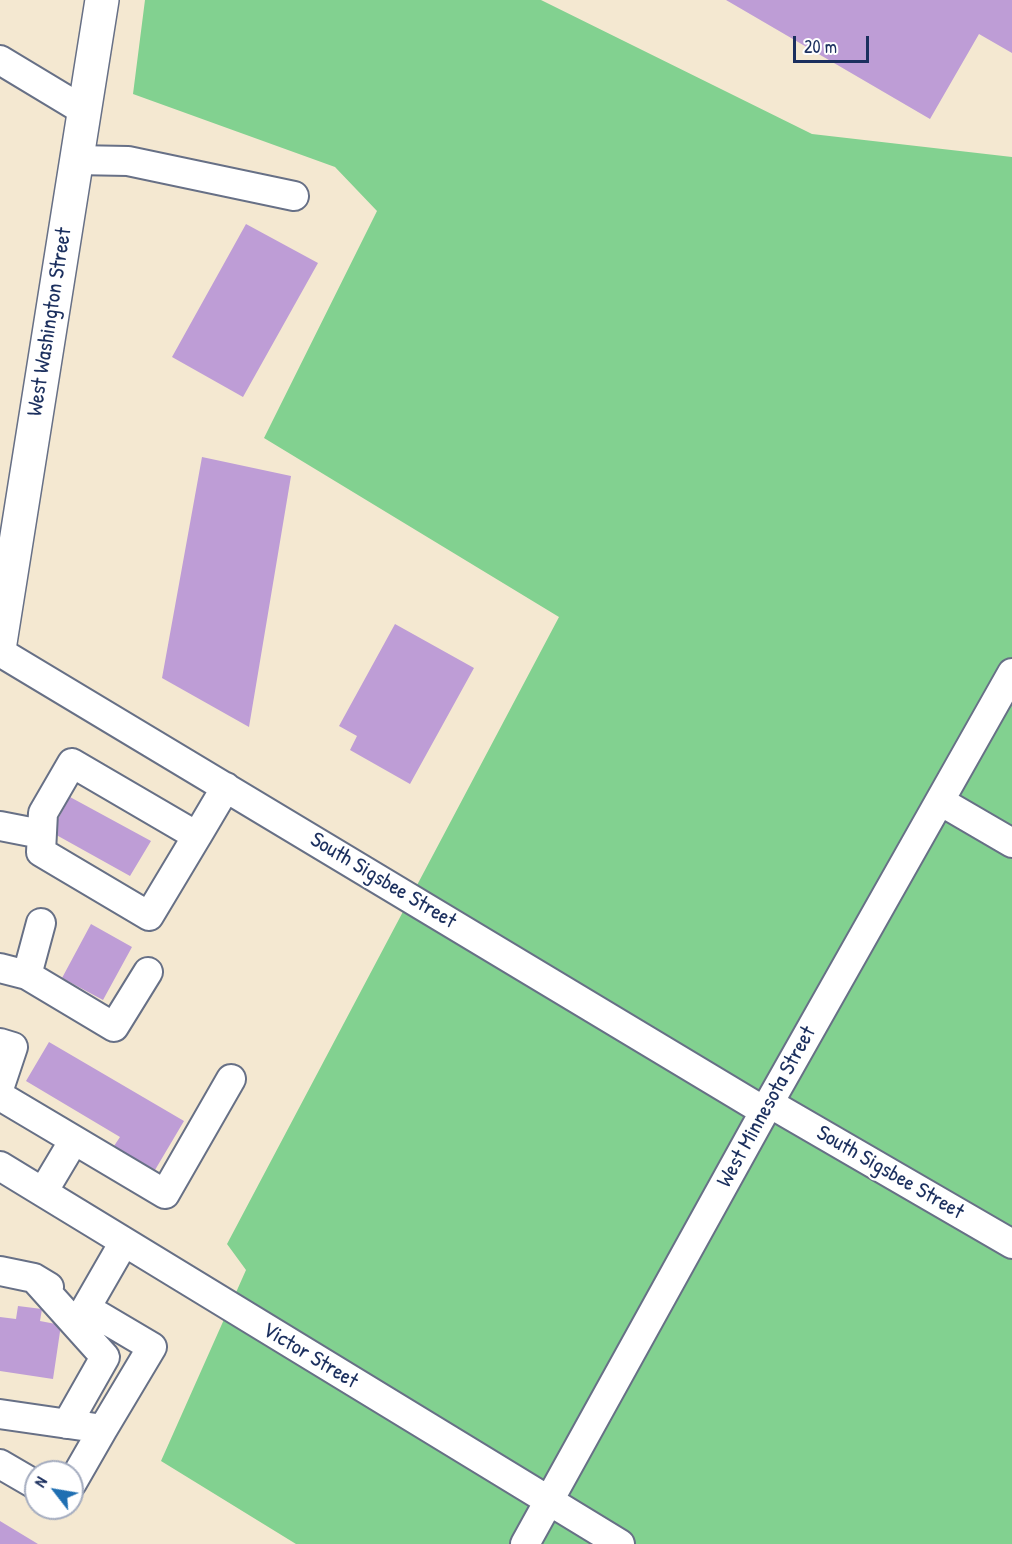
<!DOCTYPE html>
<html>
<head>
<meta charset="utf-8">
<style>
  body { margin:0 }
  #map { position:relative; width:1012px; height:1544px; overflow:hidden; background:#f4e8d1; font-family:"Patrick Hand",sans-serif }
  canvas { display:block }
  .north { position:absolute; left:24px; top:1460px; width:60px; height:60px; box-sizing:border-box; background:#fff; border:2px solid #a4acbf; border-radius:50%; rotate:301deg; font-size:16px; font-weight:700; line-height:24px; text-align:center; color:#1b2f5e }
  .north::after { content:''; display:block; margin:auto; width:21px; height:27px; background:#1f6fb2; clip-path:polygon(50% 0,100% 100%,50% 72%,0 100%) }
  .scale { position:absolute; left:793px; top:36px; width:76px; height:27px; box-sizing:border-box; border:3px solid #1b2f5e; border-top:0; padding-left:8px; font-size:18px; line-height:21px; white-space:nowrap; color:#1b2f5e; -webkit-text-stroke:4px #fff; paint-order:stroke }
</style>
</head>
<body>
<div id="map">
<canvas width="1012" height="1544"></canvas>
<div class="north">N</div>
<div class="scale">20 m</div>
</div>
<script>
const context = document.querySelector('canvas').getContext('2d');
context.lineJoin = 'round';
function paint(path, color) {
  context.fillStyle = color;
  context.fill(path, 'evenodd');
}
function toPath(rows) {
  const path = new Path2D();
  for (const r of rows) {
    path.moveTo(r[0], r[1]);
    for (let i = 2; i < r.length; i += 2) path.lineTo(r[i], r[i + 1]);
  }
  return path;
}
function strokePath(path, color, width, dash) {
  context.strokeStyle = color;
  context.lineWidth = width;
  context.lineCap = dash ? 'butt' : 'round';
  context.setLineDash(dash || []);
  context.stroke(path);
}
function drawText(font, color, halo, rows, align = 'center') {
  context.font = font + ' "Patrick Hand",sans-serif';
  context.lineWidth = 4.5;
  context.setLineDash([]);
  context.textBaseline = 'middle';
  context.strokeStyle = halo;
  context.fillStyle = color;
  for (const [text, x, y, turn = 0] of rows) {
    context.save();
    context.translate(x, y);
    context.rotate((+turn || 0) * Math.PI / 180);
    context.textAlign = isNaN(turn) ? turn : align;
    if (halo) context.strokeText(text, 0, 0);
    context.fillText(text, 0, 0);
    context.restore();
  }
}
paint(toPath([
  [145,0,541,0,812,134,1012,157,1012,1544,296,1544,161,1461,246,1270,227,1244,559,617,264,438,377,211,335,167,133,94]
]), '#82d190');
paint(toPath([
  [726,0,1012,0,1012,53,979,34,930,119],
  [246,224,318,263,243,397,172,357],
  [202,457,291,476,249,727,162,678],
  [395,624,474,668,410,784,350,750,357,736,339,726],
  [70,797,151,841,130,876,51,832],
  [91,924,132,947,103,1000,62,978],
  [49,1042,184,1121,155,1170,114,1146,120,1137,26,1081],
  [18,1306,42,1309,40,1321,61,1325,53,1379,0,1371,0,1317,16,1319],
  [0,1521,38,1544,0,1544]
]), '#be9dd6');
const minor = toPath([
  [0,60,83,110],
  [75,160,128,161,294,196],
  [0,652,764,1111],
  [72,763,197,836,149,916,41,852,43,813,72,763],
  [940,801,1012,843],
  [0,826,41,834],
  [197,836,226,787],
  [0,968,27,975,114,1027,148,972],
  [27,975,41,923],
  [0,1043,13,1047,0,1086],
  [0,1096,165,1194,231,1079],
  [769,1103,1012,1244],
  [0,1166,620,1544],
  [43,1192,74,1140],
  [0,1271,34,1278,49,1287],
  [34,1278,105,1357,67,1424],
  [0,1414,103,1429,152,1347,86,1308,124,1242],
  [0,1464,36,1485],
  [72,1483,103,1429],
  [525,1544,769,1103,1012,673]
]);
const major = toPath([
  [0,643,102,0]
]);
strokePath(minor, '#677086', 32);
strokePath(major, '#677086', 36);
strokePath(minor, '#fff', 28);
strokePath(major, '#fff', 33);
drawText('22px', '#1b2f5e', '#fff', [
  ["West Washington Street",50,322,-81],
  ["South Sigsbee Street",383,881,31],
  ["West Minnesota Street",767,1107,-61],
  ["South Sigsbee Street",890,1173,30],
  ["Victor Street",310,1356,31]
]);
</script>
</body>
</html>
